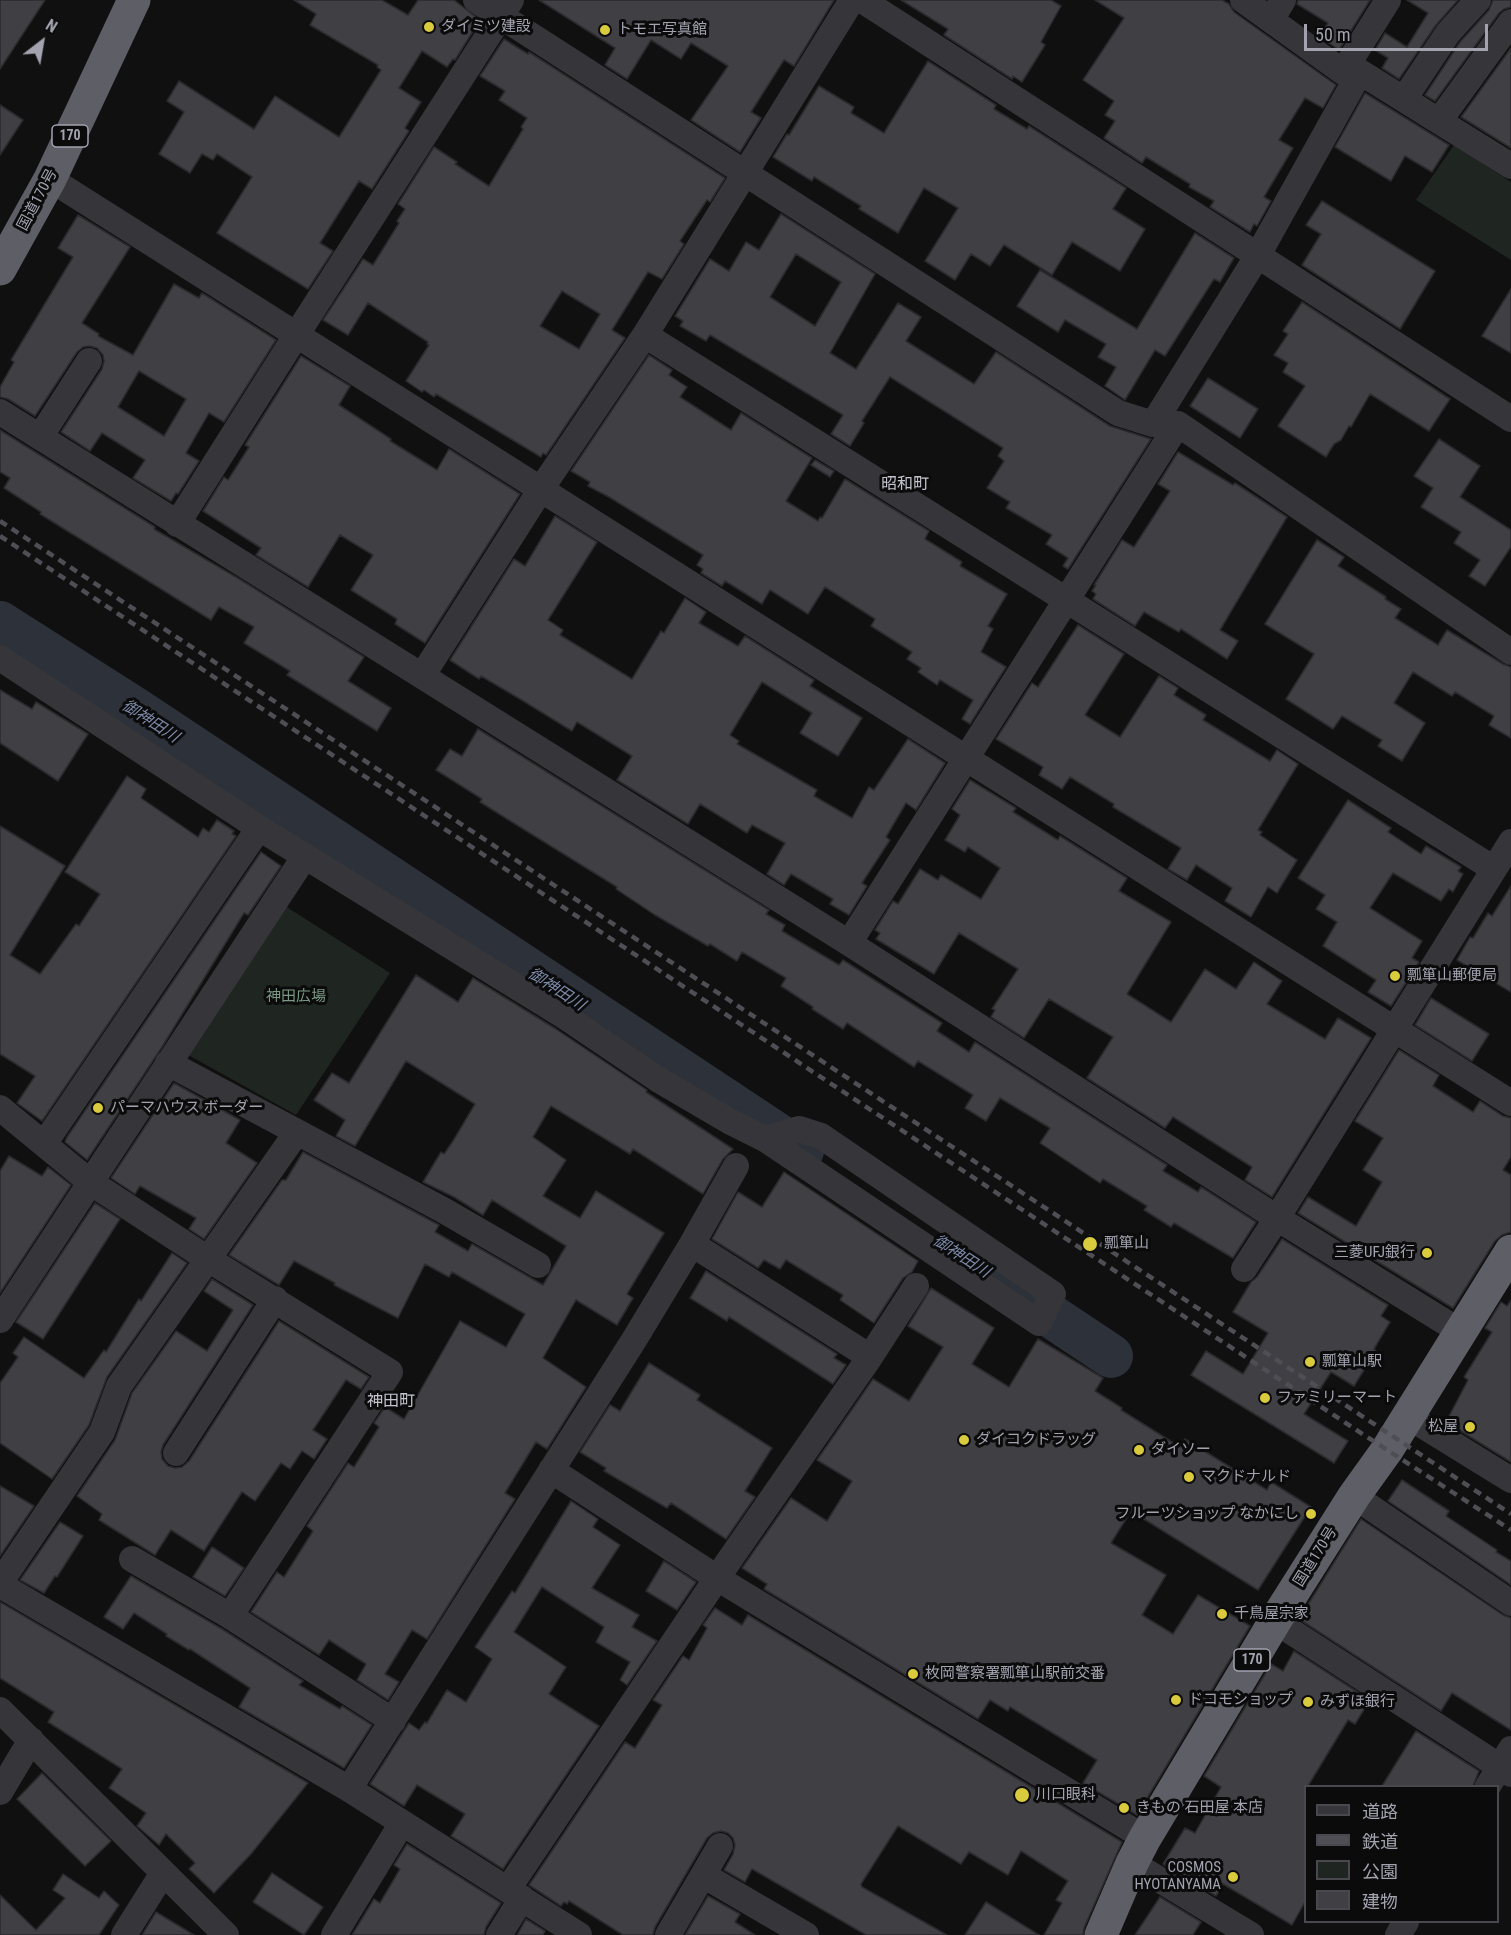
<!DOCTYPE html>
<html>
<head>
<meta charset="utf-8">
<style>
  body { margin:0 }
  #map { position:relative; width:1511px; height:1935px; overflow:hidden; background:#101011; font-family:"Roboto Condensed","Noto Sans JP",sans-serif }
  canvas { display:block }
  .legend { position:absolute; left:1304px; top:1785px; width:195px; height:138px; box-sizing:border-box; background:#0b0b0c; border:2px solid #48484e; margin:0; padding:8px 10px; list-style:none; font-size:18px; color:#a3a3b0 }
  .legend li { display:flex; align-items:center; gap:12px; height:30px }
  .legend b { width:30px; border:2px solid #48484e }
  .north { position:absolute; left:12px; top:12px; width:60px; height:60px; -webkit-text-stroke:4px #0b0b0c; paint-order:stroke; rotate:31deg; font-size:16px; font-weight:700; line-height:24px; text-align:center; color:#a3a3b0 }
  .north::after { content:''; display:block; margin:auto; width:21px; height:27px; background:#a3a3b0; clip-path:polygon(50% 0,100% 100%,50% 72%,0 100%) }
  .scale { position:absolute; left:1304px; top:24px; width:184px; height:27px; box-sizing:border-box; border:3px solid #a3a3b0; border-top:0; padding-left:8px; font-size:18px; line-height:21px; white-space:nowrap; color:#a3a3b0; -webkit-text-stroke:4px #0b0b0c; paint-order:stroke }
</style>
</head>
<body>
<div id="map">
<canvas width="1511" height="1935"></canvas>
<ul class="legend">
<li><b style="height:8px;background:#36363a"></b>道路</li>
<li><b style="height:8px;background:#4e4e54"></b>鉄道</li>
<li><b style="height:16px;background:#1f2521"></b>公園</li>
<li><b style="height:16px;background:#3f3f44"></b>建物</li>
</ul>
<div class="north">N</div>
<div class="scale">50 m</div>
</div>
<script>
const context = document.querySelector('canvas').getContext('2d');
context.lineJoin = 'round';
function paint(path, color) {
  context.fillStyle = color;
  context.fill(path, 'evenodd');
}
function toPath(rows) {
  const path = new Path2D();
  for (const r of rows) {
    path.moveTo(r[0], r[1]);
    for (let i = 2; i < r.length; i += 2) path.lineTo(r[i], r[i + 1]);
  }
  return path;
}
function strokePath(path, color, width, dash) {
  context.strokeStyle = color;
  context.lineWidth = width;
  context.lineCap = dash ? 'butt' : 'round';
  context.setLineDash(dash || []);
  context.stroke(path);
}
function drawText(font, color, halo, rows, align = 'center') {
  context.font = font + ' "Roboto Condensed","Noto Sans JP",sans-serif';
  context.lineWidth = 6;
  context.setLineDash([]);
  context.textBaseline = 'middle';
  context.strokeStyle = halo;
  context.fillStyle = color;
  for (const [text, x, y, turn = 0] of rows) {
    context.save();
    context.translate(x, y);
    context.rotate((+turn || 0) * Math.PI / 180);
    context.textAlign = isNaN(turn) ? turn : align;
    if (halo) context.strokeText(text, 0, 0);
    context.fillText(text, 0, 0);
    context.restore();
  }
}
paint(toPath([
  [1454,145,1511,182,1511,260,1416,200],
  [282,904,390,973,296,1115,183,1052]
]), '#1f2521');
strokePath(toPath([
  [0,623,135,709,802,1151],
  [1006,1286,1111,1356]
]), '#2d313a', 44);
const building = toPath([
  [0,0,45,0,0,69,0,0],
  [294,0,382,0,408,15,418,0,454,0,480,20,455,60,453,59,447,67,422,51,399,88,421,102,405,128,409,131,372,189,359,181,320,243,333,251,308,289,217,233,252,177,217,154,213,160,202,154,190,173,159,154,184,112,167,101,179,81,254,129,275,96,339,137,381,70,377,67,378,65,310,25,316,14,294,0],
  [539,0,834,0,794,66,784,60,751,112,761,118,740,152,691,120,728,66,691,43,681,59,651,40,627,79,605,65,615,48,539,0],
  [901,0,1051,0,1061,6,1041,42,1045,45,1022,82,1013,76,1012,79,944,35,948,29,901,0],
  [1095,0,1222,0,1229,4,1234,12,1336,85,1323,108,1305,98,1279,140,1293,148,1264,197,1271,201,1257,226,1254,224,1250,232,1210,207,1214,201,1189,187,1190,184,1146,157,1142,163,1104,138,1115,121,1105,115,1114,101,1083,80,1124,18,1095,0],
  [1298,0,1370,0,1339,50,1319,36,1328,23,1297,4,1298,0],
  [1407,0,1458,0,1436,25,1399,79,1382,68,1388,58,1375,50,1385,33,1407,47,1428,13,1407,0],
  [1493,0,1511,0,1511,7,1504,9,1499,13,1435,101,1425,95,1460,42,1489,10,1493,0],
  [504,39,528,54,529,52,725,178,710,202,707,200,680,241,684,244,662,279,648,272,612,330,625,338,546,455,543,453,541,457,436,394,434,397,424,390,422,392,406,381,429,345,427,344,428,342,368,303,348,335,323,320,363,259,373,265,399,223,397,221,405,209,398,204,434,147,457,162,455,164,489,186,523,129,521,127,527,118,499,100,505,91,480,76,504,39],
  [562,291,600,314,579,349,540,326,562,291],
  [1511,48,1511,148,1461,117,1511,48],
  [928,61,996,105,994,109,1027,129,1029,126,1126,188,1113,209,1145,229,1120,271,1072,242,1052,275,1004,245,990,266,971,254,955,280,925,261,958,208,924,188,898,233,859,209,861,206,814,177,812,181,773,157,787,134,789,135,819,86,854,107,851,113,884,133,928,61],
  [1365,93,1449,145,1432,172,1405,156,1391,181,1335,147,1365,93],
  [0,105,23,120,0,155,0,105],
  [1322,201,1435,271,1400,329,1302,265,1321,234,1306,225,1322,201],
  [781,214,875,274,830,353,856,369,898,303,921,317,906,341,974,384,996,352,1110,426,1151,439,1068,569,1063,566,1068,558,1046,544,1052,535,1006,508,1010,502,987,488,1004,461,998,456,1003,448,890,377,862,421,864,423,850,446,831,434,843,415,710,335,706,341,680,326,683,321,675,316,710,259,729,271,746,242,759,250,781,214],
  [796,254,841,282,815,326,770,297,796,254],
  [78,215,130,247,82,323,99,334,98,336,133,355,174,284,199,298,202,293,276,340,224,422,209,413,186,453,199,461,178,494,176,493,171,501,133,478,145,460,102,433,90,451,61,432,102,369,104,361,103,355,97,348,89,346,83,347,77,352,35,416,8,399,0,397,0,387,14,362,11,360,73,257,58,248,78,215],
  [139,371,186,399,164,436,118,407,139,371],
  [1195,233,1234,258,1220,282,1214,279,1165,356,1155,350,1125,400,1105,386,1116,367,1098,357,1106,344,1065,320,1058,332,1017,306,1040,270,1137,329,1195,233],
  [1511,289,1511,353,1482,336,1511,289],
  [1302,302,1450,399,1429,431,1370,394,1351,427,1349,426,1341,440,1334,444,1326,457,1278,426,1305,386,1283,372,1288,363,1274,355,1288,334,1283,331,1302,302],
  [649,355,672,370,669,375,687,387,680,397,731,430,741,413,812,458,786,501,818,521,820,517,822,518,845,479,929,531,925,539,962,562,960,566,1007,594,988,626,993,629,981,652,1006,667,970,724,962,719,973,700,940,680,937,685,918,672,921,668,907,659,912,652,871,626,875,619,825,587,808,614,770,590,762,604,725,581,722,586,701,573,703,569,697,565,703,555,609,497,588,486,590,482,571,471,649,355],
  [301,356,350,386,339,405,391,439,390,441,437,470,449,449,520,494,425,643,395,624,397,619,351,590,373,555,340,535,308,587,256,555,261,548,203,511,224,477,228,480,249,447,245,445,301,356],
  [1208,378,1258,409,1240,438,1190,406,1208,378],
  [0,430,155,527,154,529,241,580,364,657,348,681,391,708,377,731,287,675,290,671,244,643,254,627,219,607,211,620,40,514,41,512,4,488,10,478,0,472,0,430],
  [1439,439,1480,466,1460,497,1511,530,1511,547,1485,586,1469,576,1480,560,1454,543,1461,532,1421,507,1433,488,1414,476,1439,439],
  [1178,452,1233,485,1235,483,1287,517,1220,630,1238,641,1227,659,1181,629,1179,632,1144,612,1135,626,1093,599,1096,594,1092,591,1096,585,1094,585,1122,540,1134,547,1170,491,1158,484,1178,452],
  [815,460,834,471,830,477,811,465,815,460],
  [555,516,597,542,548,620,563,630,560,635,632,679,661,631,664,633,685,598,706,612,699,623,738,646,745,636,814,680,810,686,862,718,838,756,800,733,812,713,762,682,730,735,739,741,737,744,817,790,814,796,852,818,869,787,874,790,908,739,945,763,916,810,906,803,886,837,890,840,862,883,867,886,849,915,830,904,833,899,791,874,784,885,767,874,785,843,752,825,747,833,700,804,688,824,617,780,632,756,577,722,572,731,520,699,481,676,479,679,450,660,514,559,525,566,555,516],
  [1317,540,1344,557,1338,566,1386,597,1385,599,1401,609,1395,618,1438,645,1447,630,1503,664,1511,667,1511,738,1489,725,1494,716,1455,692,1452,696,1413,672,1394,703,1425,723,1402,761,1378,746,1382,740,1342,716,1333,729,1286,699,1314,654,1265,624,1317,540],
  [1078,625,1124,654,1085,715,1120,737,1159,676,1178,688,1174,695,1206,715,1203,720,1270,761,1277,750,1298,764,1258,830,1262,832,1260,835,1297,860,1277,893,1268,887,1251,917,1225,901,1232,888,1196,865,1187,880,1168,869,1181,848,1113,807,1114,804,1070,777,1062,789,1039,775,1043,767,996,739,1032,683,1038,687,1078,625],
  [0,690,32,709,36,702,88,734,58,781,0,743,0,690],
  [478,729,769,910,766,914,785,925,782,931,839,965,843,960,942,1023,937,1031,969,1052,975,1042,1167,1165,1163,1171,1198,1192,1201,1187,1256,1222,1233,1258,1174,1223,1171,1227,1144,1210,1147,1206,1103,1179,1100,1183,1040,1143,1050,1128,1000,1098,986,1121,965,1108,973,1095,918,1061,914,1067,847,1023,843,1029,812,1009,813,1007,781,986,786,978,742,952,737,961,710,944,708,946,655,915,616,889,617,887,520,827,480,802,482,799,436,770,450,749,462,756,478,729],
  [127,776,146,789,141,798,198,837,203,828,209,832,217,820,234,831,232,834,236,836,42,1121,17,1103,35,1076,0,1054,0,826,65,866,10,955,40,974,76,924,79,926,100,894,65,872,127,776],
  [970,780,1016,808,1013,812,1058,840,1060,836,1127,878,1119,891,1171,922,1127,994,1171,1022,1205,969,1236,989,1254,962,1282,981,1267,1004,1325,1039,1338,1018,1371,1038,1272,1197,1245,1180,1252,1167,1173,1117,1165,1128,1087,1078,1113,1037,1049,999,1024,1038,991,1017,995,1010,992,1009,1018,969,959,933,934,974,876,939,880,933,875,930,893,901,898,904,920,869,938,880,941,875,981,899,1000,868,968,847,965,852,945,840,960,815,952,809,970,780],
  [1348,800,1391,828,1388,832,1421,854,1426,846,1461,867,1458,871,1463,874,1453,892,1449,889,1441,901,1393,873,1370,908,1422,941,1412,958,1419,962,1391,1006,1368,992,1376,980,1323,946,1337,922,1316,909,1325,895,1298,878,1348,800],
  [261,852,281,866,248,915,244,913,162,1047,87,1160,65,1142,67,1137,261,852],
  [1511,886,1511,992,1457,960,1470,937,1473,938,1488,913,1492,916,1511,886],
  [416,975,458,1002,473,978,556,1029,647,1090,646,1092,733,1149,723,1159,703,1194,633,1149,630,1154,551,1106,533,1137,566,1160,543,1196,580,1218,596,1191,664,1233,627,1294,633,1298,617,1325,576,1300,543,1358,586,1387,547,1449,536,1442,505,1493,515,1499,427,1639,412,1630,385,1674,399,1682,388,1700,357,1680,366,1664,329,1640,319,1655,251,1612,277,1572,284,1577,313,1531,307,1526,348,1463,354,1467,379,1427,374,1423,385,1407,404,1419,460,1321,506,1347,525,1314,452,1272,449,1277,425,1264,398,1318,334,1285,335,1283,294,1261,279,1285,229,1255,282,1180,286,1180,303,1152,439,1225,435,1232,468,1251,472,1244,543,1285,566,1246,492,1200,483,1215,454,1197,423,1182,441,1152,444,1154,453,1141,475,1104,406,1061,355,1146,336,1136,345,1120,314,1100,332,1073,349,1083,416,975],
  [1431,998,1489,1034,1472,1061,1415,1025,1431,998],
  [1399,1050,1439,1075,1433,1086,1473,1112,1480,1101,1503,1116,1511,1118,1511,1157,1503,1170,1511,1175,1511,1232,1502,1235,1495,1241,1453,1308,1298,1213,1308,1197,1356,1226,1382,1182,1363,1170,1383,1138,1355,1121,1399,1050],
  [174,1083,240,1120,226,1143,257,1163,204,1239,189,1229,196,1218,140,1186,135,1194,111,1178,174,1083],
  [9,1156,42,1176,48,1167,71,1185,0,1293,0,1171,9,1156],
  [784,1172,918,1261,912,1272,903,1278,874,1323,840,1300,843,1295,786,1260,780,1269,764,1260,758,1268,712,1239,738,1192,762,1207,784,1172],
  [95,1203,120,1219,43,1339,16,1322,95,1203],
  [1282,1239,1388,1305,1381,1316,1390,1322,1374,1349,1376,1351,1354,1386,1331,1372,1304,1414,1348,1441,1334,1463,1191,1375,1206,1351,1243,1374,1268,1333,1233,1312,1251,1282,1257,1277,1282,1239],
  [172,1253,187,1263,107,1377,89,1425,52,1479,0,1443,0,1383,18,1357,13,1353,24,1337,84,1378,104,1350,106,1352,139,1299,141,1301,172,1253],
  [706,1271,837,1354,834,1358,846,1365,833,1384,729,1317,727,1321,690,1298,706,1271],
  [212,1279,253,1305,163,1445,161,1452,162,1459,168,1466,175,1468,182,1467,189,1461,279,1321,369,1377,361,1389,346,1380,313,1430,327,1439,314,1459,302,1451,290,1469,281,1463,255,1501,242,1492,204,1551,171,1530,155,1555,99,1520,102,1514,77,1496,115,1440,132,1393,176,1331,207,1351,233,1310,204,1291,212,1279],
  [931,1288,994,1328,972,1364,1009,1387,1038,1339,1103,1378,1095,1391,1122,1408,1121,1410,1180,1447,1185,1439,1267,1490,1271,1482,1311,1507,1258,1590,1131,1511,1111,1543,1166,1575,1142,1615,1173,1634,1198,1595,1250,1626,1137,1815,1083,1783,1097,1760,1010,1707,1008,1711,990,1700,978,1719,764,1589,767,1584,742,1568,791,1498,827,1521,852,1481,817,1460,873,1379,909,1401,943,1347,908,1326,931,1288],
  [1511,1300,1511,1462,1446,1422,1468,1380,1464,1377,1492,1332,1485,1328,1501,1302,1507,1306,1511,1300],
  [649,1363,700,1395,697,1400,772,1448,745,1491,755,1497,726,1539,671,1503,667,1508,604,1471,606,1468,580,1452,610,1405,620,1411,649,1363],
  [1402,1480,1449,1511,1446,1516,1497,1550,1496,1552,1511,1561,1511,1585,1388,1501,1402,1480],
  [0,1486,34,1506,0,1556,0,1486],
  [571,1501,598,1519,593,1527,620,1545,592,1588,639,1615,632,1627,657,1641,627,1685,620,1680,630,1662,596,1642,604,1627,542,1587,514,1632,566,1667,549,1694,599,1726,503,1869,451,1836,465,1814,417,1785,404,1806,370,1784,409,1723,419,1730,425,1722,427,1723,447,1690,466,1702,492,1659,475,1647,512,1591,515,1593,571,1501],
  [1361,1519,1503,1615,1511,1618,1511,1730,1452,1693,1441,1711,1299,1619,1361,1519],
  [60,1522,83,1536,57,1577,55,1576,44,1593,20,1580,60,1522],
  [212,1547,244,1568,225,1596,193,1577,212,1547],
  [664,1561,696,1582,677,1610,646,1591,664,1561],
  [131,1576,222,1629,303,1681,299,1685,340,1709,342,1706,372,1725,344,1768,239,1707,250,1688,190,1649,189,1650,166,1636,167,1634,134,1613,123,1629,104,1617,131,1576],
  [0,1602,308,1783,251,1854,214,1893,189,1869,195,1863,166,1834,159,1845,137,1826,146,1813,109,1788,122,1769,48,1722,54,1712,0,1678,0,1602],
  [715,1608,742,1625,748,1615,1122,1842,1084,1928,1083,1935,1044,1935,1062,1903,1056,1900,1068,1881,1021,1851,1008,1875,969,1852,961,1864,898,1826,861,1884,862,1887,947,1935,866,1935,752,1869,745,1882,724,1870,733,1854,735,1845,733,1838,728,1833,721,1831,713,1833,707,1838,655,1927,653,1935,623,1935,569,1901,567,1904,564,1902,561,1906,529,1885,625,1742,635,1748,662,1705,653,1700,683,1656,689,1660,707,1628,703,1625,715,1608],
  [1294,1651,1370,1700,1355,1724,1348,1720,1308,1786,1305,1786,1305,1902,1292,1925,1223,1884,1216,1896,1163,1864,1185,1828,1195,1833,1221,1787,1204,1776,1271,1664,1283,1671,1294,1651],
  [1416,1731,1479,1771,1473,1786,1382,1786,1416,1731],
  [42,1773,111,1841,85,1866,17,1799,42,1773],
  [407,1844,501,1903,486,1927,484,1935,352,1935,374,1899,380,1903,400,1869,394,1865,407,1844],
  [272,1873,323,1907,304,1935,253,1902,272,1873],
  [63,1874,99,1898,104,1891,119,1905,99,1935,0,1935,0,1895,36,1930,65,1898,53,1890,63,1874],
  [708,1896,740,1914,735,1922,755,1935,685,1935,708,1896],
  [1160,1897,1201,1922,1193,1935,1135,1935,1160,1897],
  [986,1902,1039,1935,965,1935,986,1902],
  [156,1912,194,1935,142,1935,156,1912],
  [526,1919,545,1931,543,1935,517,1935,526,1919]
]);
paint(building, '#3f3f44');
strokePath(building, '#2b2a2d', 1.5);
strokePath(toPath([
  [476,0,1118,413,1153,424,1178,424,1511,652],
  [862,0,1511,419],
  [1243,0,1343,72,1360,72,1511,166],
  [1271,20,1283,0],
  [1343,72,1388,0],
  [1404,99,1448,33,1478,0],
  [1439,121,1511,22],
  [50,179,1511,1103],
  [645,335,1494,869],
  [0,412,849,943,1277,1218,1461,1332],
  [1153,424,1258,255,1360,72],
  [40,437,89,361],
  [177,524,297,334,511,0],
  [0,658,259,828,564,1016,659,1080,729,1121,765,1139,1039,1323,1053,1294,821,1136,799,1129,765,1139],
  [422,676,541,489,645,335,852,0],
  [849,943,1178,424],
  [168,1063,297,1132],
  [0,1108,90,1182,208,1259,390,1372,230,1616,393,1721],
  [44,1144,259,828],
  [692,1244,736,1166],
  [1244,1269,1277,1218,1511,842],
  [0,1320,305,856],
  [1409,1417,1511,1480],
  [176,1453,275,1299],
  [551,1470,717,1578,1145,1838],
  [1354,1496,1511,1603],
  [132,1559,230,1616],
  [0,1583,102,1432,119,1386,297,1132,443,1210,538,1265],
  [0,1585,349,1789,579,1935],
  [1275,1621,1511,1774],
  [0,1710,226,1935],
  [1488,1786,1511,1749],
  [349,1789,634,1340,692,1244,870,1357],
  [0,1792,31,1740],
  [1132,1863,1251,1935],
  [703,1875,806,1935],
  [508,1889,717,1578,870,1357,916,1286],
  [124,1935,163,1873],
  [334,1935,402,1823],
  [499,1935,522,1898],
  [668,1935,720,1846],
  [1398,1935,1406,1922]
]), '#36363a', 26);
strokePath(toPath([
  [0,269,50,179,134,0],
  [1101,1935,1132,1863,1145,1838,1275,1621,1354,1496,1387,1450,1511,1251]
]), '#5e5e66', 33);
strokePath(toPath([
  [0,521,1511,1514],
  [0,536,1364,1435,1511,1530]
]), '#4e4e54', 4.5, [8, 6]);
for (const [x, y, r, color] of [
  [429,27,6,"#daca3e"],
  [605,30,6,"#daca3e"],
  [1395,976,6,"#daca3e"],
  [98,1108,6,"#daca3e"],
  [1090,1244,8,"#daca3e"],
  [1427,1253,6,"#daca3e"],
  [1310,1362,6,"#daca3e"],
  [1265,1398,6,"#daca3e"],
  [1470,1427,6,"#daca3e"],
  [964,1440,6,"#daca3e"],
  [1139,1450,6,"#daca3e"],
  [1189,1477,6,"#daca3e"],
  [1311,1514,6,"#daca3e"],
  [1222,1614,6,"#daca3e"],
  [913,1674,6,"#daca3e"],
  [1176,1700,6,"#daca3e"],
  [1308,1702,6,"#daca3e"],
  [1022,1795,8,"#daca3e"],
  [1124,1808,6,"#daca3e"],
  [1233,1877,6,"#daca3e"]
]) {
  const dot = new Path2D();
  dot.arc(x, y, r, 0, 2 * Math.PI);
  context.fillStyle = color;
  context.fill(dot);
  strokePath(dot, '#0b0b0c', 2);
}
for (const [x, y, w] of [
  [70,136,36],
  [1252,1660,36]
]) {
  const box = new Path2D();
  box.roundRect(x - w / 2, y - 11, w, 22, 4.5);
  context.fillStyle = '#0b0b0c';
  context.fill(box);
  strokePath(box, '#a3a3b0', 1.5);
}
drawText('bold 14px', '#a3a3b0', null, [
  ["170",70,136],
  ["170",1252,1660]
]);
drawText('15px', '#a3a3b0', '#0b0b0c', [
  ["ダイミツ建設",441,27],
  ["トモエ写真館",617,30],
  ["瓢箪山郵便局",1407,976],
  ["パーマハウス ボーダー",110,1108],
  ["瓢箪山",1104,1244],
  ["三菱UFJ銀行",1415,1253,"right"],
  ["瓢箪山駅",1322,1362],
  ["ファミリーマート",1277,1398],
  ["松屋",1458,1427,"right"],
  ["ダイコクドラッグ",976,1440],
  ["ダイソー",1151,1450],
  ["マクドナルド",1201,1477],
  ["フルーツショップ なかにし",1299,1514,"right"],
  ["千鳥屋宗家",1234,1614],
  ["枚岡警察署瓢箪山駅前交番",925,1674],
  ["ドコモショップ",1188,1700],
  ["みずほ銀行",1320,1702],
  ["川口眼科",1036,1795],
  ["きもの 石田屋 本店",1136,1808],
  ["COSMOS",1221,1868,"right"],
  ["HYOTANYAMA",1221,1885,"right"]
], 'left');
drawText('15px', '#a3a3b0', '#0b0b0c', [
  ["国道170号",38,200,-62],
  ["国道170号",1316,1557,-58]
]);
drawText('15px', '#7b9984', '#0b0b0c', [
  ["神田広場",296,997]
]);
drawText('16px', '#c3c3cd', '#0b0b0c', [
  ["昭和町",905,485],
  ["神田町",391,1402]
]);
drawText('italic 16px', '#7d8aa8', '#0b0b0c', [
  ["御神田川",150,722,33],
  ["御神田川",556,990,33],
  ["御神田川",961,1257,33]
]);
</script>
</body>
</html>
